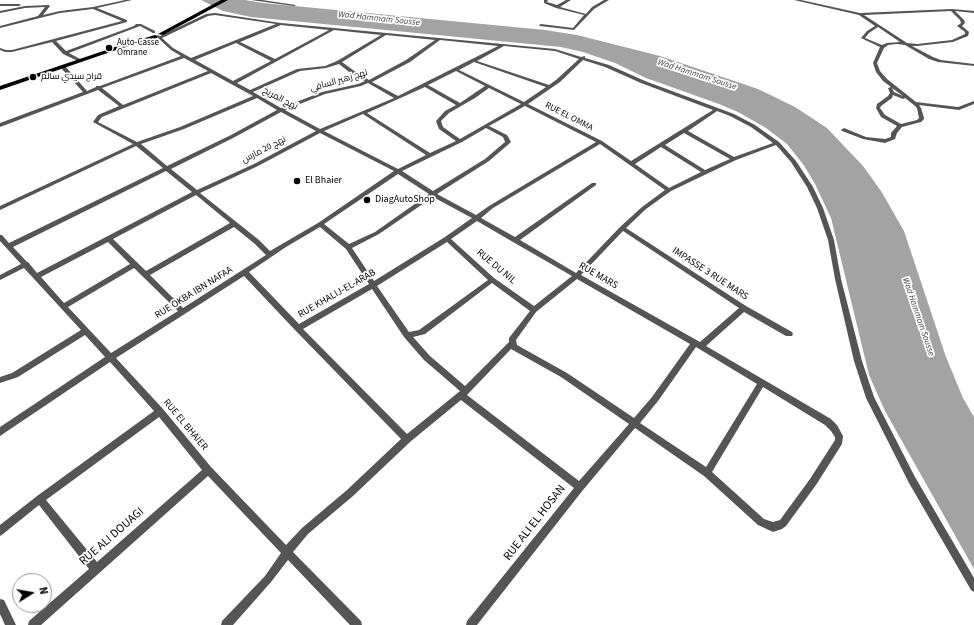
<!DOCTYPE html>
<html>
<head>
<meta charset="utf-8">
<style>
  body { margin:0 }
  #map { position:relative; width:974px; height:625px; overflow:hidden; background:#fff; font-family:"Source Sans 3",sans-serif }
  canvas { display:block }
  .north { position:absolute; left:12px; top:573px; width:40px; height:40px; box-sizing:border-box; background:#fff; border:1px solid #999; border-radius:50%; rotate:79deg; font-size:11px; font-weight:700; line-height:16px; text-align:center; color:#000 }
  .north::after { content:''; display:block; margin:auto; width:14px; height:18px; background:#000; clip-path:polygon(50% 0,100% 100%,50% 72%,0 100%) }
</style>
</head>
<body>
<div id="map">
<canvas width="974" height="625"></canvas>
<div class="north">N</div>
</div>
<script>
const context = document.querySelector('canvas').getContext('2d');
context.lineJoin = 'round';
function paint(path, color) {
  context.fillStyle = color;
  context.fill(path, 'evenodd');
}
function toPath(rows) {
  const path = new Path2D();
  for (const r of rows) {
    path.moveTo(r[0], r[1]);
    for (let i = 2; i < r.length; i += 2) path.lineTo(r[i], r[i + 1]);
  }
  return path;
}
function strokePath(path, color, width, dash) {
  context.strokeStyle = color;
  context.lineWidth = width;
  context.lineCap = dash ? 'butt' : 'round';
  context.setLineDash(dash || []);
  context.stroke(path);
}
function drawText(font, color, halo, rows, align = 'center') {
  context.font = font + ' "Source Sans 3",Cairo,sans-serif';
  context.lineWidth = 3.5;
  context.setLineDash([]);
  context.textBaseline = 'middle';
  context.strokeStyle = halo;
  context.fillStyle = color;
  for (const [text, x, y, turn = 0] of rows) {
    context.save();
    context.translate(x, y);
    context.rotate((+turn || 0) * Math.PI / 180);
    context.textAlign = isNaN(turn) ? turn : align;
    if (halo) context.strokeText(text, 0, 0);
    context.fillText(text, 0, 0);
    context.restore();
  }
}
paint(toPath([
  [201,0,245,0,263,3,545,30,577,35,660,56,758,89,795,107,827,128,863,166,881,191,904,231,946,357,963,398,974,417,974,569,885,411,869,375,831,218,815,184,803,164,787,144,766,128,738,112,719,104,646,78,615,63,583,52,561,47,251,17,223,11]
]), '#a3a3a3');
paint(toPath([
  [125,0,132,0,97,8,127,20,127,22,56,41,66,51,134,26,136,24,141,24,155,31,155,33,153,33,140,26,69,53,82,60,82,61,80,62,63,54,52,42,12,52,5,52,0,50,0,48,6,50,12,50,122,21,93,9,60,13,0,28,0,26,38,16,45,7,25,8,0,13,0,11,25,6,49,5,50,6,43,15,60,11,93,7,125,0],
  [251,0,262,0,296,5,294,6,251,0],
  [544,0,548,0,547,2,557,5,566,0,571,0,560,7,586,14,592,7,604,0,609,0,594,9,574,30,540,26,539,25,541,24,573,28,584,15,556,8,544,3,544,0],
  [794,0,801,0,860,13,952,9,974,11,974,13,955,11,964,20,965,23,962,26,969,32,968,36,953,42,917,46,912,46,933,57,941,60,974,64,974,66,938,62,929,59,905,45,897,44,888,45,884,48,877,63,880,71,887,79,916,102,958,107,974,101,974,104,959,110,919,105,921,108,924,118,924,119,921,122,902,127,897,133,895,139,885,143,863,139,842,131,841,130,844,128,866,137,885,139,891,137,891,133,897,126,881,117,876,108,877,104,888,96,890,93,888,88,891,87,883,81,876,72,873,63,880,47,861,38,867,31,875,26,859,15,794,0],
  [951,11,960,20,961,23,957,26,965,32,965,34,952,40,917,44,907,43,864,15,951,11],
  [878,27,900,42,887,43,882,45,865,38,869,33,878,27],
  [892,88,903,96,894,92,892,88],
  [893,95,903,99,905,98,914,105,917,108,919,118,917,120,901,124,885,115,880,108,881,106,892,98,893,95],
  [0,4,19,4,21,5,19,6,0,6,0,4],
  [215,13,281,23,555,49,581,57,585,56,585,58,609,65,645,81,734,114,755,125,779,142,796,161,813,187,823,208,834,240,841,279,862,361,874,397,915,477,974,578,974,592,971,590,909,483,866,398,854,361,835,279,828,240,817,208,807,187,791,162,776,145,736,160,671,191,646,209,626,228,746,306,792,332,793,334,792,336,786,336,744,312,706,346,831,419,837,425,843,436,842,444,816,485,786,526,782,529,773,532,758,525,704,476,635,428,583,490,477,625,466,625,467,621,574,488,461,400,410,442,353,496,308,534,293,552,361,621,362,625,350,625,288,560,271,582,233,625,221,625,222,621,265,576,281,553,208,476,41,625,28,625,29,621,89,569,39,505,3,534,0,536,0,525,37,496,154,411,110,362,0,436,0,427,105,357,85,335,18,377,0,383,0,377,12,373,81,330,24,268,0,280,0,275,21,264,0,241,0,235,2,235,9,243,163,168,136,146,0,210,0,206,133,144,93,122,98,115,119,106,98,90,0,127,0,123,83,92,61,68,61,66,65,66,87,91,96,87,96,86,100,86,181,56,171,50,157,37,157,35,160,36,206,14,215,13],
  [215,15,276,24,191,58,173,48,162,38,208,16,215,15],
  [281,25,329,30,275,59,240,42,281,25],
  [334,30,381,35,337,61,325,66,297,69,250,90,237,83,334,30],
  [386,35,435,40,406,60,369,80,357,73,342,62,386,35],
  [440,40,498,46,398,96,372,82,410,62,440,40],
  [236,43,271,61,233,81,195,60,236,43],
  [504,46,555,51,579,59,556,80,549,85,477,61,504,46],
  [184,58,208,71,123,105,102,88,184,58],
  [583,60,605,67,641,83,713,110,631,161,602,141,528,104,560,82,583,60],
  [474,62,546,87,524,102,459,70,474,62],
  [339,64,353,75,365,81,358,84,322,92,281,108,253,92,300,71,326,68,339,64],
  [456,71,485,86,460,103,428,85,456,71],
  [211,73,253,96,180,127,137,142,98,122,102,117,211,73],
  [368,83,394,98,320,129,285,110,325,94,361,86,368,83],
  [425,87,456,105,445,111,436,121,439,129,456,141,430,153,367,113,425,87],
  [489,88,521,104,460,139,443,127,441,121,449,113,475,98,489,88],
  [257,98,277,110,231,135,167,166,141,144,184,129,257,98],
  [525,106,596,142,489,206,476,215,437,194,489,161,510,143,511,142,507,135,489,126,525,106],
  [717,111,730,116,751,127,773,143,734,157,688,131,717,111],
  [281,112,316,131,254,164,197,190,171,169,235,137,281,112],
  [363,114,426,155,398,169,324,131,363,114],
  [486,128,503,137,505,142,485,159,433,191,402,171,462,142,486,128],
  [320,133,394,171,318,223,270,251,259,240,200,193,258,166,320,133],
  [684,133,730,159,705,170,665,145,684,133],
  [600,144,665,190,642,207,620,227,576,273,520,240,596,185,596,183,592,183,515,237,481,218,493,208,600,144],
  [661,147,701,172,669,188,635,164,661,147],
  [166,171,192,192,37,273,28,262,27,262,13,247,166,171],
  [398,174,429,194,375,232,349,244,324,224,398,174],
  [196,195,230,223,146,271,113,239,196,195],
  [433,197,472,218,445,237,374,281,352,248,379,234,433,197],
  [477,221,513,242,572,276,534,306,494,278,451,239,477,221],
  [234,227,255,244,266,255,183,308,150,275,234,227],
  [320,227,346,249,369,284,299,324,249,272,286,247,320,227],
  [623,231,739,308,700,342,581,275,623,231],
  [108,242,130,264,64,303,41,277,108,242],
  [447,242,488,280,419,330,409,332,377,286,447,242],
  [134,268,178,311,111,353,68,307,134,268],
  [244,276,295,330,401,439,347,490,302,528,286,545,211,467,163,409,116,358,244,276],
  [577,279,690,344,652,397,634,418,567,373,517,345,516,340,536,312,577,279],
  [492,283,530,311,509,338,509,342,465,386,430,356,413,337,425,334,492,283],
  [372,289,404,337,424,360,460,391,407,434,303,329,372,289],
  [696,347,757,384,706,467,640,423,658,401,696,347],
  [511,349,561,377,629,424,579,481,467,395,511,349],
  [763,387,825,425,831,431,835,437,835,440,810,479,780,520,773,522,764,519,712,472,763,387],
  [159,417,202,470,97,562,46,500,159,417],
  [0,599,4,600,16,625,5,625,0,614,0,599]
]), '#555');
paint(toPath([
  [221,0,228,0,163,35,158,34,221,0],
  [155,35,157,36,157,38,119,49,0,90,0,86,115,47,155,35]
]), '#000');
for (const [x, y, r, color] of [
  [109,48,4,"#000"],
  [33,77,4,"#000"],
  [297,181,4,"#000"],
  [367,200,4,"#000"]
]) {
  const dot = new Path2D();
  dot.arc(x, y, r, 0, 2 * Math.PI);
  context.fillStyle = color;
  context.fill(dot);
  strokePath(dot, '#fff', 1.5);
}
drawText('italic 9px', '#444', '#fff', [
  ["Wad Hammam Sousse",379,19,6],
  ["Wad Hammam Sousse",697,75,18],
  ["Wad Hammam Sousse",918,317,71]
]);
drawText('9px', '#000', '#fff', [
  ["Auto-Casse",117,43],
  ["Omrane",117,53],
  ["قراج سيدي سالم",41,77]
], 'left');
drawText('9px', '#000', '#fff', [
  ["نهج زهير السافي",339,81,-16],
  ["نهج المريخ",280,99,28],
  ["RUE EL OMMA",569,117,27],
  ["نهج 20 مارس",264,150,-27]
]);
drawText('10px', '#000', '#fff', [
  ["El Bhaier",305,181],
  ["DiagAutoShop",375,200]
], 'left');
drawText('10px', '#000', '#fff', [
  ["RUE DU NIL",496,267,40],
  ["IMPASSE 3 RUE MARS",710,274,33],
  ["RUE MARS",598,276,30],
  ["RUE OKBA IBN NAFAA",194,293,-32],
  ["RUE KHALIJ-EL-ARAB",337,294,-30],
  ["RUE EL BHAIER",185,425,50]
]);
drawText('12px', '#000', '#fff', [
  ["RUE ALI EL HOSAN",535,523,-52],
  ["RUE ALI DOUAGI",112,537,-41]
]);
</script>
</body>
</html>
